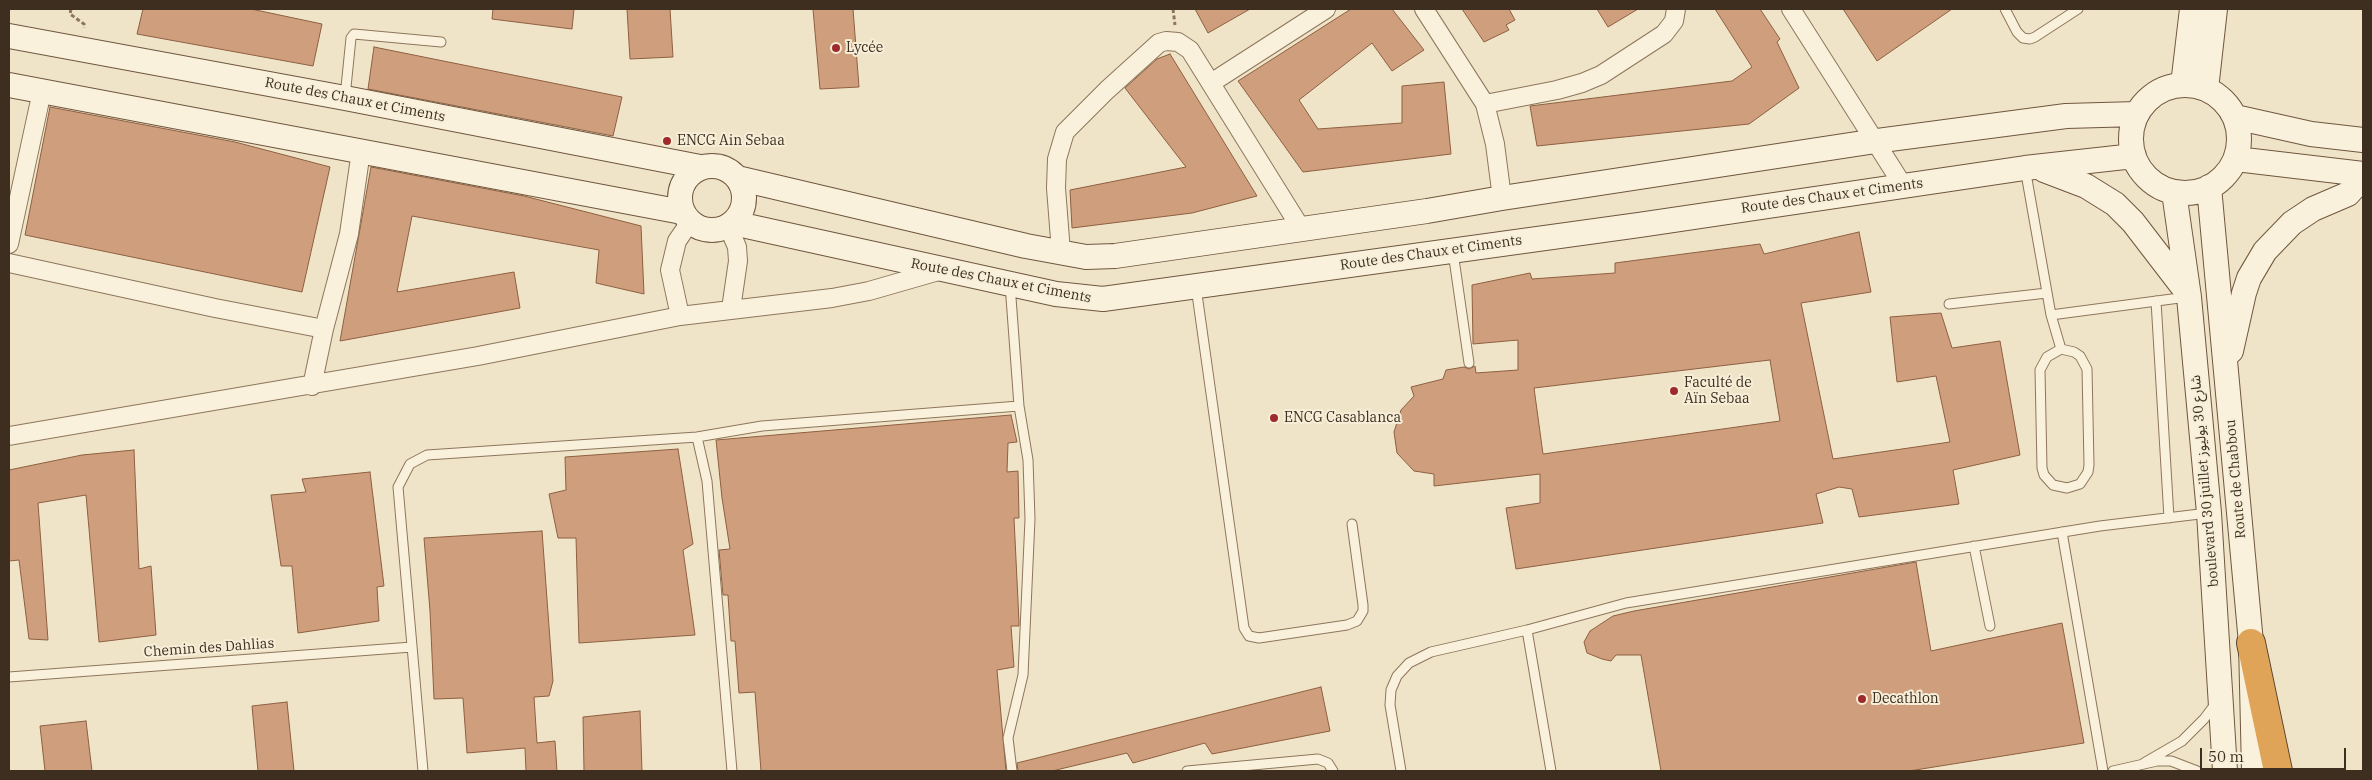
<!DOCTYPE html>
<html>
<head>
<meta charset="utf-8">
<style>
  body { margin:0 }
  #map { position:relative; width:2372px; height:780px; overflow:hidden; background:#f0e4c8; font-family:"IBM Plex Serif",serif }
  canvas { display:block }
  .frame { position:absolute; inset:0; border:10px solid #3d2e20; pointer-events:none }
  .scale { position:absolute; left:2200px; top:748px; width:146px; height:22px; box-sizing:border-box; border:2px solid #3d2e20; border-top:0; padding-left:6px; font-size:15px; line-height:18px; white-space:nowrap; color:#3d2e20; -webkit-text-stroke:4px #f7eed8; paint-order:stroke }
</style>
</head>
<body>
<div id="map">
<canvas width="2372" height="780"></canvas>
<div class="frame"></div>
<div class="scale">50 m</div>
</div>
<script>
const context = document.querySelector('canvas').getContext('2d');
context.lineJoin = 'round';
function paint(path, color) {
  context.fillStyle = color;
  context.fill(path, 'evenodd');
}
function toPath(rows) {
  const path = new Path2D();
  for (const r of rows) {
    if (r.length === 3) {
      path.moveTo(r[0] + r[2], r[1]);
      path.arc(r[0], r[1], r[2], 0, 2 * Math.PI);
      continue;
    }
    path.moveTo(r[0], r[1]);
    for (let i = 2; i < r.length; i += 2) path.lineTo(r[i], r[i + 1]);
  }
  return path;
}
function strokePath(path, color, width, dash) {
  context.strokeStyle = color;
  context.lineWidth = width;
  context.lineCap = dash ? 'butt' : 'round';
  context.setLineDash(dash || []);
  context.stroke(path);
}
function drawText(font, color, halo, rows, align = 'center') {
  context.font = font + ' "IBM Plex Serif","Noto Sans Arabic",serif';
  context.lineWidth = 4;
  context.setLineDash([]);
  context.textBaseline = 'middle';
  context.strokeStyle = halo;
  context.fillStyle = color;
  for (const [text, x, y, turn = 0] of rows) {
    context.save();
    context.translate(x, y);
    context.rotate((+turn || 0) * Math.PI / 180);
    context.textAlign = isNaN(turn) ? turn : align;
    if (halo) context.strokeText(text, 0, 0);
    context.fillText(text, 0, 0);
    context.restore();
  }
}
const building = toPath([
  [143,9,251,9,322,24,313,66,137,34,143,9],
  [493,9,574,9,572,29,492,19,493,9],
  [627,9,670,9,673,57,630,59,627,9],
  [813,9,853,9,859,87,820,89,813,9],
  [1195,9,1250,9,1208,33,1195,9],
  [1351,9,1392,9,1424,50,1392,71,1372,43,1299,100,1318,129,1402,123,1402,86,1444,82,1451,154,1303,172,1238,81,1351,9],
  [1462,9,1509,9,1515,20,1506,25,1509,30,1484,42,1462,9],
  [1597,9,1638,9,1608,27,1597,9],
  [1715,9,1760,9,1780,39,1777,42,1799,88,1749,124,1537,146,1530,106,1732,81,1752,67,1715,9],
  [1843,9,1952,9,1877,61,1843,9],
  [374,47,622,97,613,136,368,89,374,47],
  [1170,54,1257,196,1192,213,1072,228,1070,190,1186,167,1125,88,1157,59,1170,54],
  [50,107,235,142,330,167,302,292,25,235,50,107],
  [371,167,524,196,641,226,644,294,596,283,599,250,412,216,397,292,514,272,520,308,340,341,371,167],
  [1859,232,1871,292,1801,303,1833,459,1950,442,1936,376,1897,382,1890,317,1941,313,1952,348,2000,341,2020,455,1953,470,1959,504,1859,517,1852,489,1839,487,1816,494,1823,523,1516,569,1506,508,1540,503,1540,474,1434,486,1434,474,1414,471,1397,453,1394,432,1401,410,1414,396,1411,387,1443,379,1446,370,1464,367,1469,369,1475,366,1476,373,1518,370,1518,340,1473,344,1472,285,1530,273,1532,279,1615,273,1615,263,1760,244,1764,254,1859,232],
  [1770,360,1780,421,1543,454,1534,388,1770,360],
  [1011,415,1017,442,1008,443,1007,472,1018,471,1019,518,1014,518,1019,622,1019,626,1011,626,1014,667,997,670,1006,771,761,771,755,692,739,693,735,641,731,641,728,595,723,595,719,550,730,549,722,498,716,440,1011,415],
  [678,449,693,544,683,550,695,635,579,643,576,538,558,538,549,494,566,490,565,457,678,449],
  [134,450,139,569,151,566,156,635,99,642,86,495,38,503,48,640,29,639,19,560,9,561,9,470,82,455,134,450],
  [370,472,384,586,377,587,379,621,298,633,292,566,281,566,271,495,306,492,302,479,370,472],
  [542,531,553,681,549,696,534,697,537,743,555,741,557,771,526,771,525,748,467,753,463,698,434,699,430,611,424,538,542,531],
  [1916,562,1931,651,2062,623,2084,743,1909,771,1661,771,1641,655,1616,655,1611,661,1602,659,1587,653,1584,642,1590,631,1613,616,1634,611,1916,562],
  [1321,687,1330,731,1212,754,1205,743,1133,763,1127,753,1052,771,1018,771,1017,763,1321,687],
  [287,702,294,771,258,771,252,706,287,702],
  [640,711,642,771,584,771,583,717,640,711],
  [86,721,92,771,45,771,40,726,86,721]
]);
paint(building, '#cf9f7d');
strokePath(building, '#8d5f41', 1);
const lane = toPath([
  [2005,9,2017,32,2023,38,2030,39,2035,37,2078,9],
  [345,97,351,38,354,34,441,42],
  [2025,168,2051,315,2061,349],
  [1453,252,1469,363],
  [1196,287,1244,628,1249,636,1259,638,1347,625,1357,621,1363,611,1363,605,1352,524],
  [2156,301,2169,518],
  [1949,304,2047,293],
  [2051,315,2187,297],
  [2061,349,2074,352,2080,356,2087,369,2089,465,2088,472,2080,484,2067,488,2053,485,2044,475,2042,468,2040,370,2047,357,2061,349],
  [697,437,707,481,732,771],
  [2062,532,2103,771],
  [1974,546,1990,626],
  [1527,630,1551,771],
  [9,677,412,647],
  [2144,763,2182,741,2204,719,2216,703],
  [423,771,398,487,410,464,427,455,697,437,762,426,1019,406,1010,284],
  [1012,771,1008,738,1023,675,1030,519,1028,460,1019,406],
  [1187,771,1318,759,1328,763,1333,771],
  [1401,771,1390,705,1391,690,1397,676,1409,663,1431,652,1527,630,1626,603,2100,526,2208,513],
  [2113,771,2157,761,2171,761,2197,771]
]);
const street = toPath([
  [1424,9,1485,104,1495,144,1502,198],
  [1791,9,1904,187],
  [1211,83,1326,9],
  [1485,104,1557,90,1582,83,1601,75,1664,34,1674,21,1676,9],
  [728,226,737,247,738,261,731,309],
  [9,244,42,91],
  [1061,252,1056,188,1057,159,1065,132,1107,90,1159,43,1166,41,1178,42,1190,50,1302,230],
  [9,263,215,308,324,329],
  [680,316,670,270,677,241,690,222],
  [312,386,324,329,349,234,361,151],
  [9,436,478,356,680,316,832,298,869,291,942,270]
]);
const secondary = toPath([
  [9,36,345,98,700,167],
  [2185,139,54],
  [9,85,682,212],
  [2183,85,2192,9],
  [2206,89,2215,9],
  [2235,117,2311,134,2363,140],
  [2236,159,2363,174],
  [712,198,32],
  [2044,170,2086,186,2115,204,2133,222,2186,291],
  [737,178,1026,246,1086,257,1115,256,1427,211,1502,198,1876,141,2066,116,2137,114],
  [2209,187,2251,643,2254,771],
  [2174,192,2189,297,2209,513,2225,771],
  [733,223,1056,294,1103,299,1639,225,2025,168,2134,156],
  [2231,351,2244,293,2249,278,2265,251,2292,223,2313,209,2348,194,2363,177]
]);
const highway = toPath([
  [2251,643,2278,771]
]);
strokePath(lane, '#8d765c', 11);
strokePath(street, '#8d765c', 20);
strokePath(secondary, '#6f573f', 26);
strokePath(highway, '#5b4430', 30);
strokePath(toPath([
  [71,9,70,14,84,24,84,28],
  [1173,9,1175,25]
]), '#8d765c', 3, [4, 2.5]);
strokePath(lane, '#faf1dc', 9);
strokePath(street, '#faf1dc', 18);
strokePath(secondary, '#faf1dc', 24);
strokePath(highway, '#e0a458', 28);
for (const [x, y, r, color] of [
  [836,48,5,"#9e2a2b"],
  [667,141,5,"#9e2a2b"],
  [1674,391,5,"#9e2a2b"],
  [1274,418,5,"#9e2a2b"],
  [1862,699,5,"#9e2a2b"]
]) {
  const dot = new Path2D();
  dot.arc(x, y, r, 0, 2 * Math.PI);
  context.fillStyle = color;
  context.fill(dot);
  strokePath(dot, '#f7eed8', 2);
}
drawText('14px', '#3d2e20', '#f7eed8', [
  ["Lycée",846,48],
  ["ENCG Ain Sebaa",677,141],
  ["Faculté de",1684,383],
  ["Aïn Sebaa",1684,399],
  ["ENCG Casablanca",1284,418],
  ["Decathlon",1872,699]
], 'left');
drawText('14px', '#3d2e20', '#f7eed8', [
  ["Route des Chaux et Ciments",355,100,11],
  ["Route des Chaux et Ciments",1832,196,-8],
  ["Route des Chaux et Ciments",1431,253,-8],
  ["Route des Chaux et Ciments",1001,281,11],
  ["Route de Chabbou",2236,479,-95],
  ["boulevard 30 juillet شارع 30 يوليوز",2205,481,-95],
  ["Chemin des Dahlias",209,648,-4]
]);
</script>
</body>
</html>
